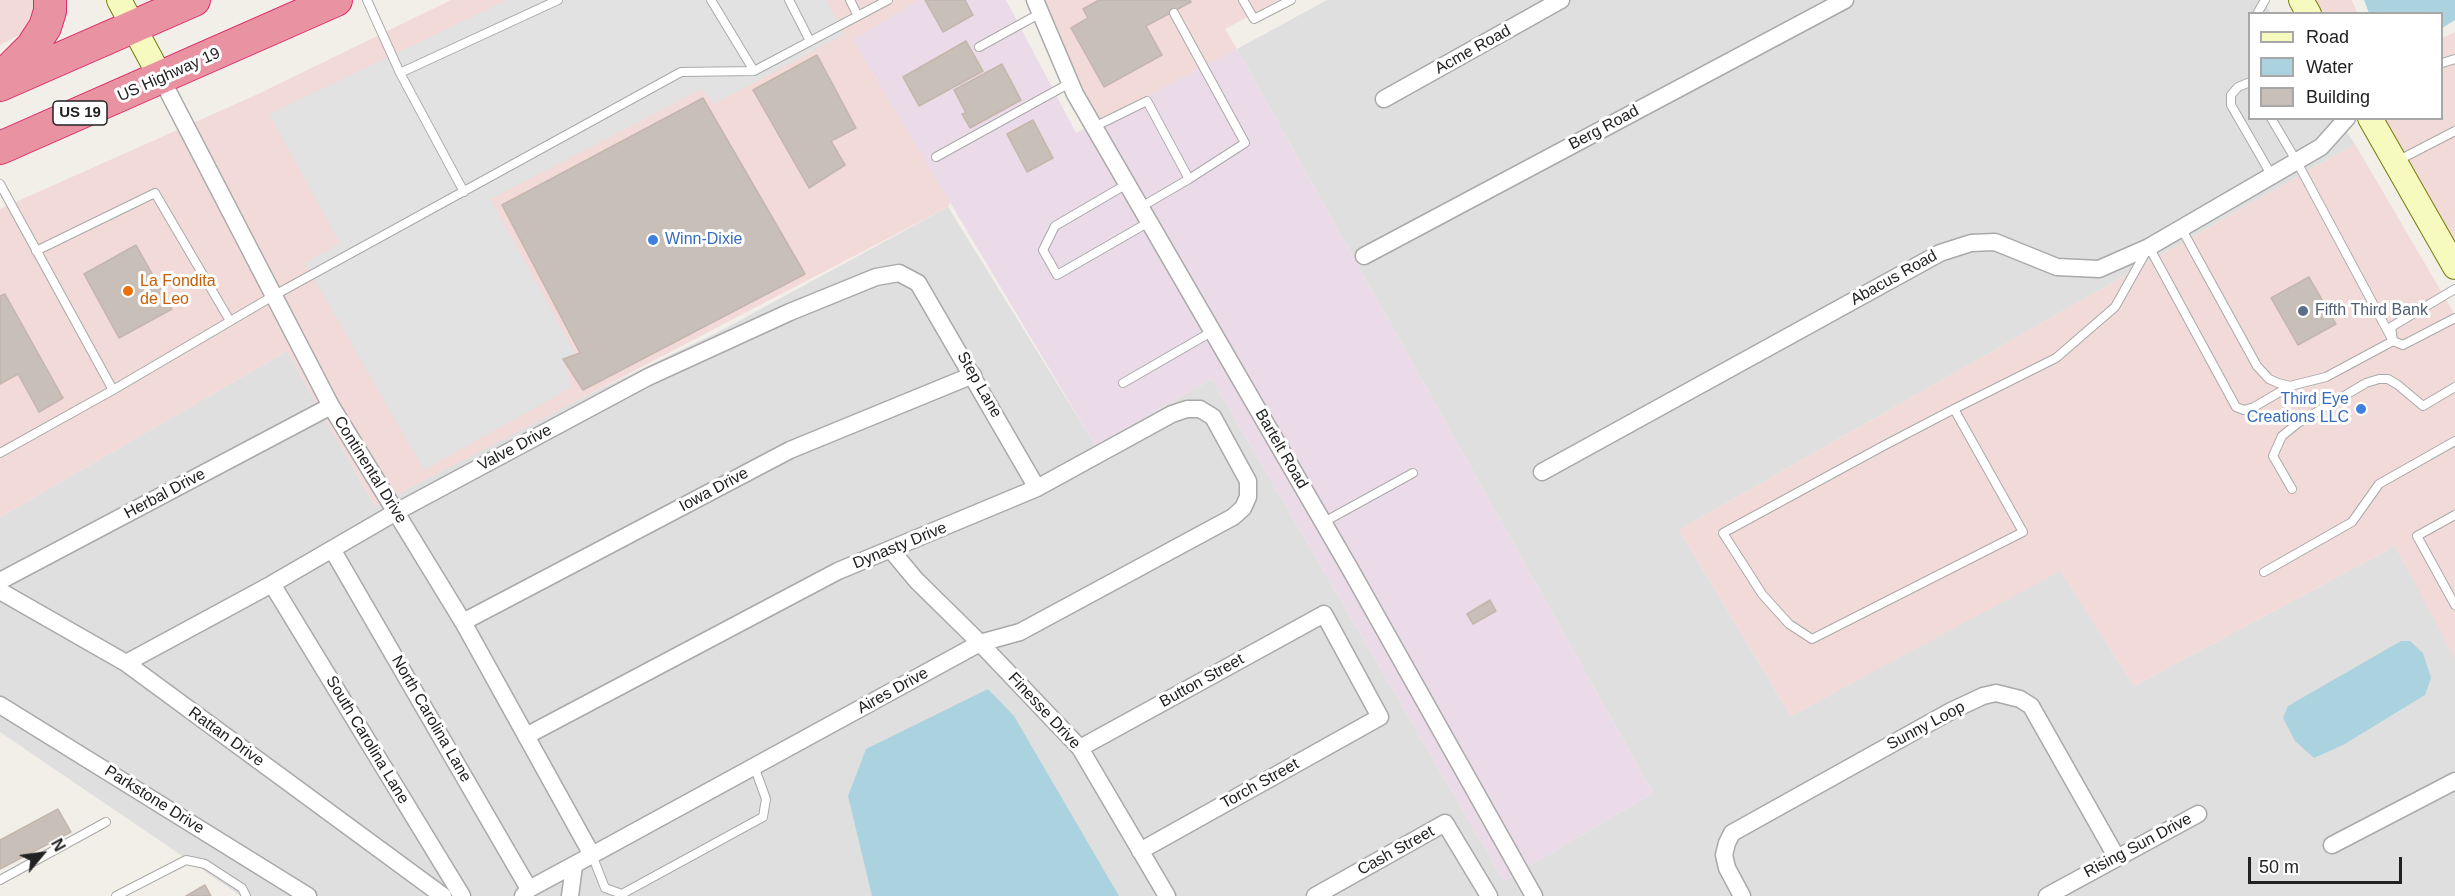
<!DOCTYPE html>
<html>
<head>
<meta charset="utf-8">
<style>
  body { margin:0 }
  #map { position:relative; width:2455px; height:896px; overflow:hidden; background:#f2efe9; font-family:Helvetica,sans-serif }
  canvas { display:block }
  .legend { position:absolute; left:2248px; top:12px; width:195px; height:108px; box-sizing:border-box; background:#fff; border:2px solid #a7a7a7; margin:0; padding:8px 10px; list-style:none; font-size:18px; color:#222 }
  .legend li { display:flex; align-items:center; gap:12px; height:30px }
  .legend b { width:30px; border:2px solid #a7a7a7 }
  .north { position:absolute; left:12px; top:824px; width:60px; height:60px; -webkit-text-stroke:4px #fff; paint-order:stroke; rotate:61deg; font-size:16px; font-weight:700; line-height:24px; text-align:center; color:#222 }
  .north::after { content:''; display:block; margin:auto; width:21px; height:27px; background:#222; clip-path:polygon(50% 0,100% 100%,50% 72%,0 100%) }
  .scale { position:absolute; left:2248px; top:857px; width:154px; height:27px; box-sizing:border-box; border:3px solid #222; border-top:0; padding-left:8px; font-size:18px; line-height:21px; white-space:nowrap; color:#222; -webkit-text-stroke:4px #fff; paint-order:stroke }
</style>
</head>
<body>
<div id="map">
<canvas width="2455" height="896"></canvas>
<ul class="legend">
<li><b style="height:8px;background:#f7fabf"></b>Road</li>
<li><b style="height:16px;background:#aad3df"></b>Water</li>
<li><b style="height:16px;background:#c7bfb8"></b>Building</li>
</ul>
<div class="north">N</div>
<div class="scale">50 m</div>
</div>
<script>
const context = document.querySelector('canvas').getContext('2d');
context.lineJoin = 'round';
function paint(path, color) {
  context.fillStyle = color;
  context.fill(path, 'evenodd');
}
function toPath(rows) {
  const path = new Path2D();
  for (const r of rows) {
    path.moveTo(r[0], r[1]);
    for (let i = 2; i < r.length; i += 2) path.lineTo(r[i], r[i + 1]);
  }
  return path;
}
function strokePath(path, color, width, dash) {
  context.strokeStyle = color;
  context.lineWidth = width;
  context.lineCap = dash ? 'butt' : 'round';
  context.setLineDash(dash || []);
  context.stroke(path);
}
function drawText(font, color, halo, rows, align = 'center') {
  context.font = font + ' Helvetica,sans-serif';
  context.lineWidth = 6;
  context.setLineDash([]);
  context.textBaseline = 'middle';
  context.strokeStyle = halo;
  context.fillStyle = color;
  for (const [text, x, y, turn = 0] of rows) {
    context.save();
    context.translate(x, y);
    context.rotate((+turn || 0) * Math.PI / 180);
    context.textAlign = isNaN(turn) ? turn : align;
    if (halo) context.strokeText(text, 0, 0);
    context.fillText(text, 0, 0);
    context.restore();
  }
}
paint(toPath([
  [1327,0,2263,0,2271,13,2250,14,2250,118,2338,119,2355,144,1679,530,1791,716,2060,570,2134,686,2395,546,2455,654,2455,896,241,896,0,732,0,517,287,351,375,506,563,407,722,330,948,207,1095,445,1212,379,1504,881,1653,793,1237,49]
]), '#e0dfdf');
paint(toPath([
  [0,0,35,0,36,2,31,29,0,45],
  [451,0,919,0,853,40,950,202,948,207,375,506,287,351,0,517,0,209,258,94],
  [1045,0,1279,0,1225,29,1237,49,1096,123],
  [2315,0,2352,0,2357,13,2322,13],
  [2455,32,2455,243,2384,119,2442,118,2442,38],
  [2355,144,2455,315,2455,659,2395,546,2134,686,2060,571,1791,716,1679,530]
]), '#f2dad9');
paint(toPath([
  [919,0,1006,0,1076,133,1237,49,1653,793,1504,881,1212,379,1095,445,853,40]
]), '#ebdbe8');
paint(toPath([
  [507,0,826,0,845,34,714,104,702,89,490,199,575,353,563,360,572,387,424,470,305,263,340,243,269,114]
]), '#e2e2e2');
paint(toPath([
  [2364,0,2455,0,2455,20,2442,28,2442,14,2369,13],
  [2401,641,2410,641,2423,653,2431,678,2425,695,2343,745,2314,758,2295,741,2283,718,2288,706],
  [988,689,1014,716,1119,896,872,896,848,796,866,749]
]), '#aad3df');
const building = toPath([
  [925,0,965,0,973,15,943,32,925,0],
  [1099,0,1190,0,1191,2,1146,26,1162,55,1104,87,1071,28,1088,18,1083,9,1099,0],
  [966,41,983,71,919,106,903,77,966,41],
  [817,55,856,128,831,141,845,165,809,188,753,90,817,55],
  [1002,64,1021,100,970,128,962,114,966,113,954,90,1002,64],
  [703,98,805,274,583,390,563,359,580,353,502,205,703,98],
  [1033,120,1053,158,1027,172,1007,134,1033,120],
  [136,245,172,309,119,338,84,274,136,245],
  [2309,277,2336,324,2298,345,2271,298,2309,277],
  [5,294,63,398,39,412,18,374,0,384,0,296,5,294],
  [1490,600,1496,611,1473,624,1467,614,1490,600],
  [58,809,71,832,0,869,0,840,58,809],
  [205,885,211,896,186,896,205,885]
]);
paint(building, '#c7bfb8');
strokePath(building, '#c4b6ab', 1.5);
const lane = toPath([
  [367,0,400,73,464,192],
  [711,0,754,71],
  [789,0,810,41],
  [850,0,858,16],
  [1243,0,1254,19,1291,0],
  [2257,14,2265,0],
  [979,47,1039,14],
  [2442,63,2455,59],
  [400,73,558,0],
  [2250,82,2238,87,2231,95,2231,105,2272,176],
  [1094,127,1147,101,1189,179,1245,143,1174,13],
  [936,157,1070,83],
  [2397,161,2455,131],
  [0,184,113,390,0,453],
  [1127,184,1055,226,1043,250,1057,275,1149,222],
  [1141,207,1189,179],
  [2181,228,2257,366,2269,379,2278,383,2290,386,2326,377,2393,341,2297,162,2271,118],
  [2149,247,2236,407,2244,410,2254,407,2290,386],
  [36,251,155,193,230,321],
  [2455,289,2391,327,2393,341,2403,345,2455,318],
  [1123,383,1213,331],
  [113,390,273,296,681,72,754,71,888,0],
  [1954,409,2023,532,1812,639,1789,624,1762,594,1723,533,1885,445,1954,409,2056,358,2115,307,2147,250],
  [2292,489,2273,456,2282,436,2298,423,2366,383,2379,379,2388,379,2398,385,2423,406,2455,387],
  [2455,515,2417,536,2455,605],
  [1324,522,1413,473],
  [2264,572,2352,522,2379,484,2455,441],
  [592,855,605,888,622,894,763,817,766,799,754,766],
  [0,880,106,822],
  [116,896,186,860,205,864,242,888,246,896]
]);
const street = toPath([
  [1035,0,1075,94,1349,567,1534,896],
  [161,78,331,406,463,622,592,855],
  [1384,99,1561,0],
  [1364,256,1845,0],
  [1542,472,1940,253,1971,243,1995,242,2057,267,2099,269,2149,247,2321,147,2347,118],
  [332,549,529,889],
  [891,550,916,580,980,643,1080,748,1167,896],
  [0,581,331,406],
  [272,584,462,896],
  [0,591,126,663,443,896],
  [463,622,790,450,973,375],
  [126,663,272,584,396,512,648,377,790,312,876,277,899,273,918,283,1037,488],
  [0,705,308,896],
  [1080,748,1324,614,1380,717,1140,851],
  [2332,845,2455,781],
  [523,896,529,889,592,855,980,643,1020,632,1233,517,1243,508,1248,497,1248,481,1213,417,1200,409,1187,409,1172,414,1037,488,838,571,526,736],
  [570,896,574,866],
  [1315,896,1445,823,1489,896],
  [1742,896,1727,868,1724,855,1727,843,1732,833,1951,711,1983,696,1996,693,2020,699,2031,706,2117,858],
  [2047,896,2198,814]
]);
const secondary = toPath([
  [119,0,161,78],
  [2301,0,2309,14],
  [2370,118,2455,267]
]);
const highway = toPath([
  [1,78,32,47,45,27,50,11,50,0],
  [0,85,194,0],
  [0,148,336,0]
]);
strokePath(lane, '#a9a9a9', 10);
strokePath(street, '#a9a9a9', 19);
strokePath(secondary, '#707d05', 26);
strokePath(highway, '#dc2a67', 34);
strokePath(lane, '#fff', 8);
strokePath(street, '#fff', 16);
strokePath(secondary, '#f7fabf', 24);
strokePath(highway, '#e892a2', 32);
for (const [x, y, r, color] of [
  [653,240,6,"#3f7fe0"],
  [128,291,6,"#e8710a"],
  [2303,311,6,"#5c6f8a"],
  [2361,409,6,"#3f7fe0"]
]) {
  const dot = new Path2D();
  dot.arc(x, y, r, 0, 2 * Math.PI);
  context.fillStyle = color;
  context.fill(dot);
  strokePath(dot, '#fff', 2);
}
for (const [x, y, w] of [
  [80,113,54]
]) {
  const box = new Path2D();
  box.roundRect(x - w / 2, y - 12, w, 24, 4.5);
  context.fillStyle = '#fff';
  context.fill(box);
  strokePath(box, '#222', 1.5);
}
drawText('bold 15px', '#222', null, [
  ["US 19",80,113]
]);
drawText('16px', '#222', '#fff', [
  ["Acme Road",1473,50,-29],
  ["US Highway 19",169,75,-24],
  ["Berg Road",1604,128,-28],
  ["Abacus Road",1894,278,-29],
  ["Step Lane",979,385,60],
  ["Valve Drive",515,448,-28],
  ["Bartelt Road",1281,449,60],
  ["Continental Drive",370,470,58],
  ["Iowa Drive",714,490,-28],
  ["Herbal Drive",165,494,-28],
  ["Dynasty Drive",900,546,-22],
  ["Button Street",1202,681,-29],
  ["Aires Drive",893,691,-29],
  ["Finesse Drive",1044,711,47],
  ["North Carolina Lane",431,719,60],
  ["Sunny Loop",1926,726,-28],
  ["Rattan Drive",226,737,36],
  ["South Carolina Lane",367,740,59],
  ["Torch Street",1260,784,-29],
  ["Parkstone Drive",154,800,32],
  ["Rising Sun Drive",2138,846,-28],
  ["Cash Street",1396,851,-29]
]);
drawText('16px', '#366cbe', '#fff', [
  ["Winn-Dixie",665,240],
  ["Third Eye",2349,400,"right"],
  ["Creations LLC",2349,418,"right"]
], 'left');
drawText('16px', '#c56008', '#fff', [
  ["La Fondita",140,282],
  ["de Leo",140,300]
], 'left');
drawText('16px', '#4e5e75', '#fff', [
  ["Fifth Third Bank",2315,311]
], 'left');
</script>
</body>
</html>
